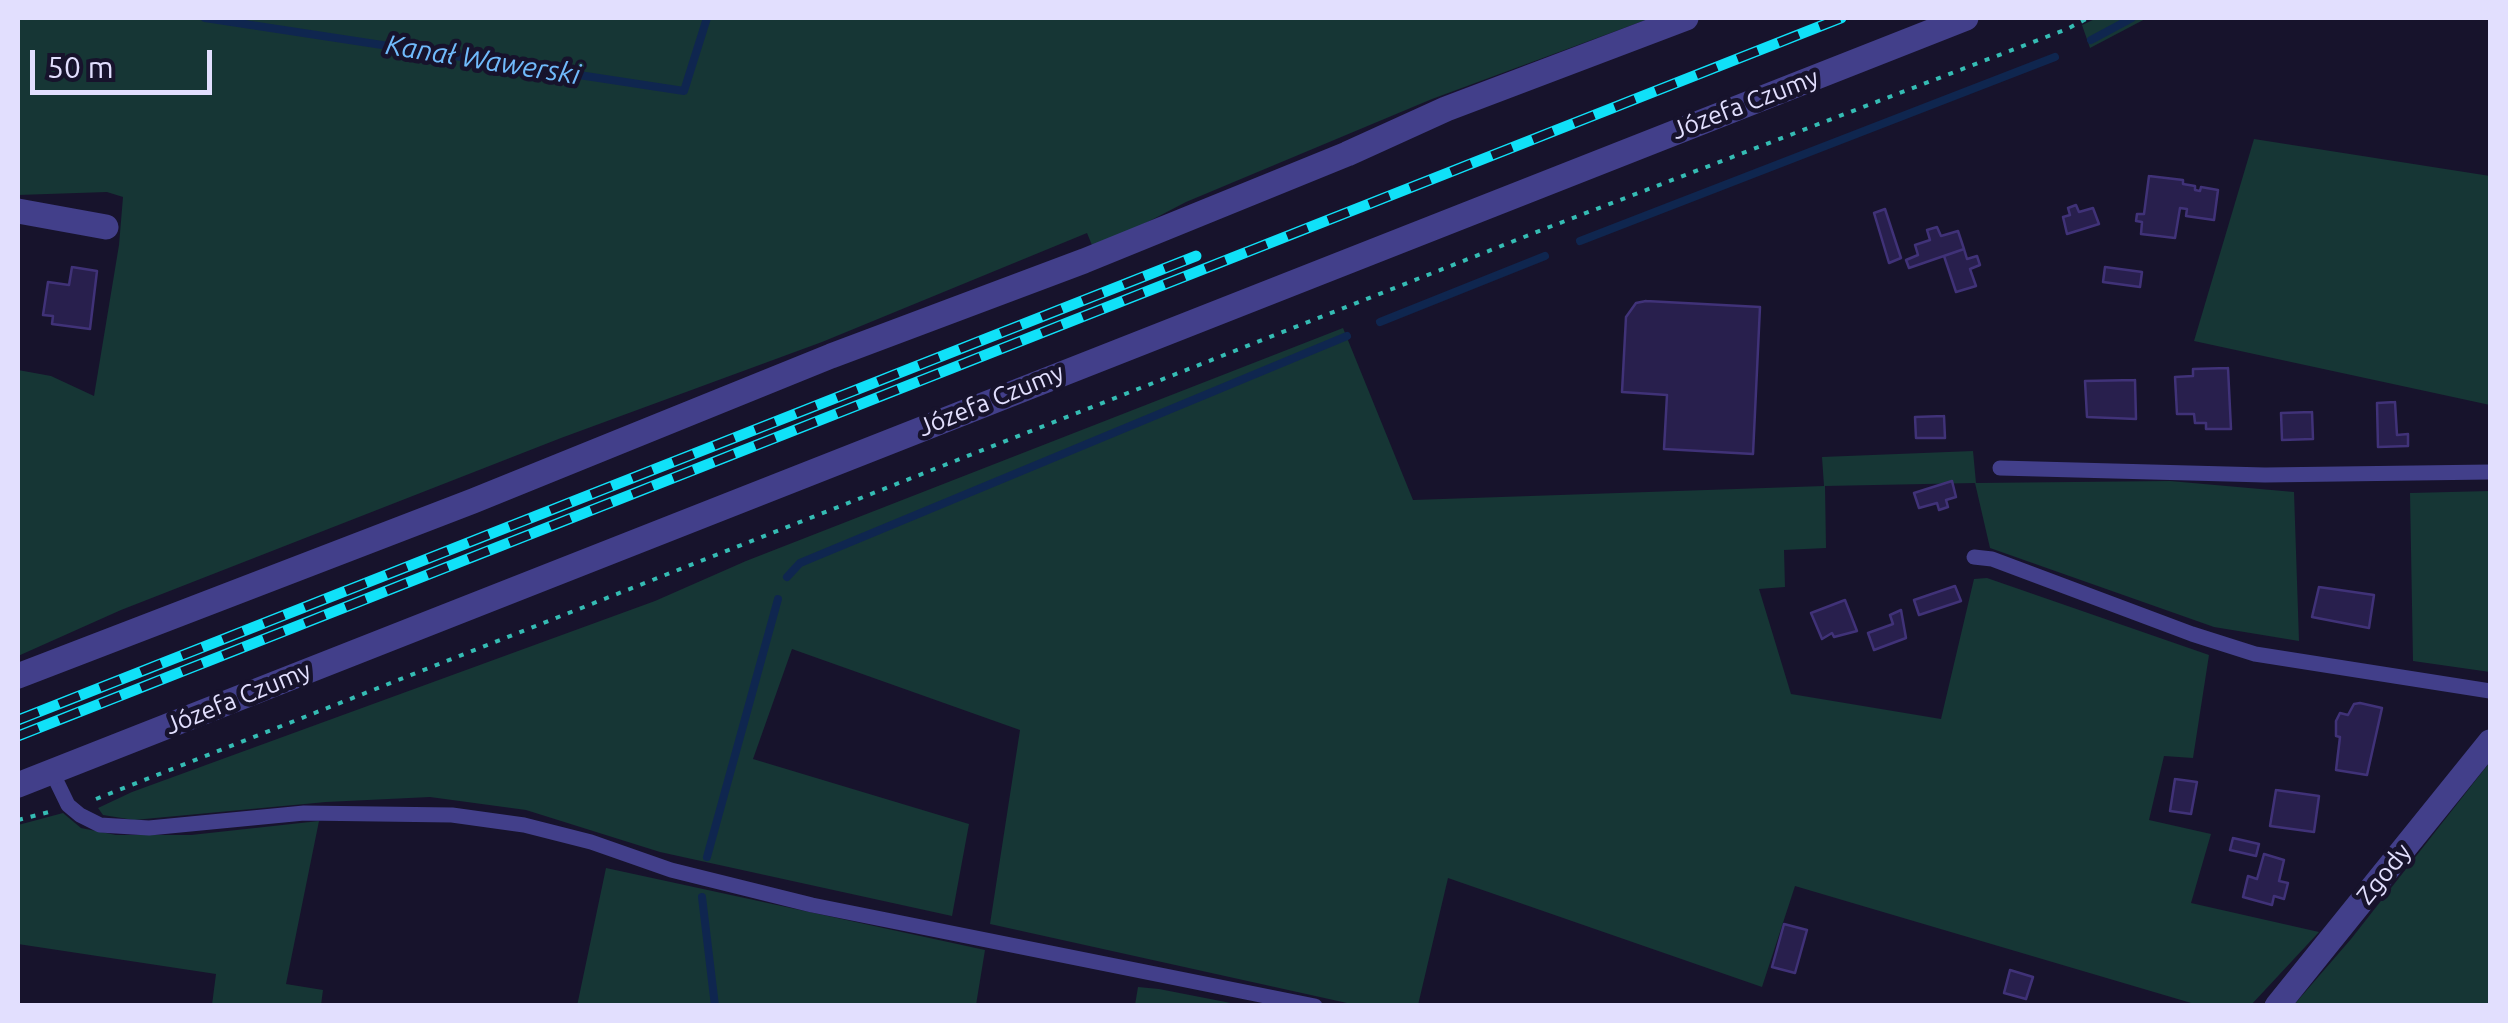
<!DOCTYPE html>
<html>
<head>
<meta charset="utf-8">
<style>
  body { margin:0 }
  #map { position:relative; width:2508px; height:1023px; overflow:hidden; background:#17132c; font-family:Ubuntu,sans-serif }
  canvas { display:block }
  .frame { position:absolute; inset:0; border:20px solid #e2dffe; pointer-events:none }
  .scale { position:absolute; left:30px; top:50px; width:182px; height:45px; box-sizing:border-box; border:5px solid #e2dffe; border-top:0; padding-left:12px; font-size:30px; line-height:35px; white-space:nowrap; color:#e2dffe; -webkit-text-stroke:8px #17132c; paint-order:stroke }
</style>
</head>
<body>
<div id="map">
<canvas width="2508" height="1023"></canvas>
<div class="frame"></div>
<div class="scale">50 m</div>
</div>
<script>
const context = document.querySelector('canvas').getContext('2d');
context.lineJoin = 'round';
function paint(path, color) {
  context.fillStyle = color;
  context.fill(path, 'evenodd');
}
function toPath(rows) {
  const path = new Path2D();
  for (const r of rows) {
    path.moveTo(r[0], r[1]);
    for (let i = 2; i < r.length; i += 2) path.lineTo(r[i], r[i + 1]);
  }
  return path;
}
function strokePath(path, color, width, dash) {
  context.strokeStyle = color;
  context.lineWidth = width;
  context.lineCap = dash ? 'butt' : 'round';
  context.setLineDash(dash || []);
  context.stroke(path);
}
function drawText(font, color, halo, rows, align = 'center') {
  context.font = font + ' Ubuntu,sans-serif';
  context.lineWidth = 9;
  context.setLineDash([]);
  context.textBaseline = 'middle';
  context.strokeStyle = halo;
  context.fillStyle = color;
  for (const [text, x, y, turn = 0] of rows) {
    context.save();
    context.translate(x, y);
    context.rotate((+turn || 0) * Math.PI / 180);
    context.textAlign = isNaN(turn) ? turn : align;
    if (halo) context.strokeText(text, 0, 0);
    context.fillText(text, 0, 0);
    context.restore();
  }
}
paint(toPath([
  [18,18,1651,18,1432,99,1186,202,1094,250,1087,233,822,342,561,438,121,610,18,656,18,370,51,376,94,396,119,245,123,197,107,192,18,195],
  [2097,18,2147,18,2090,48,2082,25],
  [2254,139,2490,176,2490,405,2194,341],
  [1343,328,1413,500,1824,486,1822,457,1973,451,1976,483,2170,481,2294,492,2299,641,2214,627,1990,548,1975,483,1825,486,1826,548,1784,550,1785,587,1759,589,1791,694,1941,719,1974,579,1987,578,2209,655,2193,758,2164,756,2149,820,2211,834,2191,903,2319,932,2251,1005,2198,1005,1795,886,1762,987,1448,878,1418,1005,1356,1005,990,924,1020,730,792,649,753,759,969,824,952,916,660,852,526,810,430,797,326,802,134,820,103,815,98,808,132,792,655,601,746,561],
  [2490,491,2490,672,2413,661,2410,493],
  [2490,762,2490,1005,2293,1006,2351,939],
  [63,813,81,828,116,835,191,835,319,821,286,984,323,990,321,1005,212,1005,216,974,18,944,18,825],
  [606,868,985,950,976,1005,577,1006],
  [1138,987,1159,989,1241,1005,1135,1005]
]), '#163635');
strokePath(toPath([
  [205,18,684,91,707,18],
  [2091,40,2132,18],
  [1580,241,2055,57],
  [1380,322,1545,256],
  [787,577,800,563,1347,336],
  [707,857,778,599],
  [702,897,715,1006]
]), '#0f264f', 8);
const building = toPath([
  [2149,176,2183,180,2183,184,2195,186,2195,190,2200,191,2201,187,2218,190,2214,220,2186,216,2187,209,2180,208,2175,238,2141,234,2142,222,2136,221,2137,214,2144,214,2149,176],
  [2076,205,2079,212,2093,208,2099,224,2067,234,2063,217,2070,215,2068,208,2076,205],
  [1885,209,1901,258,1889,263,1874,213,1885,209],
  [1937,227,1941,236,1958,231,1964,249,1909,268,1906,260,1918,255,1915,245,1930,240,1927,230,1937,227],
  [1964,249,1967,259,1977,256,1980,265,1970,269,1976,286,1956,292,1944,256,1964,249],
  [72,267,97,271,90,329,52,324,53,316,43,315,48,282,69,285,72,267],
  [2105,267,2142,272,2140,287,2103,282,2105,267],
  [1646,301,1760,307,1753,454,1664,449,1667,395,1622,392,1626,317,1636,303,1646,301],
  [2228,368,2231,429,2206,429,2206,423,2195,423,2194,414,2177,414,2175,377,2193,376,2193,369,2228,368],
  [2135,380,2136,419,2087,417,2085,381,2135,380],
  [2395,402,2397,435,2408,434,2408,446,2378,447,2377,403,2395,402],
  [2312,412,2313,439,2282,440,2281,413,2312,412],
  [1944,416,1945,438,1916,438,1915,417,1944,416],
  [1952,481,1956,497,1946,500,1948,507,1939,510,1937,503,1919,508,1914,493,1952,481],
  [1955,586,1961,601,1919,615,1914,600,1955,586],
  [2319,587,2374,595,2369,628,2312,617,2319,587],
  [1845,600,1857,631,1834,637,1832,633,1822,639,1811,613,1845,600],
  [1901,610,1906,638,1874,650,1868,633,1893,624,1890,615,1901,610],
  [2360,703,2382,708,2367,775,2336,770,2340,737,2336,736,2336,721,2340,713,2348,715,2354,704,2360,703],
  [2175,779,2197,782,2191,814,2170,811,2175,779],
  [2276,790,2319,796,2314,832,2270,826,2276,790],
  [2233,838,2259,844,2256,856,2230,850,2233,838],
  [2264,854,2284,860,2279,881,2288,883,2284,899,2274,896,2272,905,2243,897,2248,876,2257,879,2264,854],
  [1784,924,1807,930,1795,973,1772,967,1784,924],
  [2010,970,2033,977,2026,999,2004,993,2010,970]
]);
paint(building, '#281f4d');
strokePath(building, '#403278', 2.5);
strokePath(toPath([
  [96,799,1552,226,2067,29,2088,18],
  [18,820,49,812]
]), '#35bcb4', 4, [5, 8]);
strokePath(toPath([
  [2000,468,2265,475,2490,472],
  [1974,557,1992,559,2192,634,2255,654,2490,691],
  [52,772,68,805,80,815,100,825,149,828,304,813,452,815,524,825,591,842,671,870,812,905,1315,1006]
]), '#423f8a', 15);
strokePath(toPath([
  [18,211,106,227],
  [18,676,473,501,831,356,1084,261,1347,154,1446,109,1686,18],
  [18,785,1966,18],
  [2277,1006,2490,742]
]), '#423f8a', 25);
const rail = toPath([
  [18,720,1196,256],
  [18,736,1841,18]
]);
strokePath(rail, '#10e1f8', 11);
strokePath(rail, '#17132c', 8, [22]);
drawText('25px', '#e2dffe', '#17132c', [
  ["Józefa Czumy",1745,104,-21],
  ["Józefa Czumy",991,400,-22],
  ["Józefa Czumy",238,698,-22],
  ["Zgody",2384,874,-51]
]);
drawText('italic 28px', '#70bafb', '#17132c', [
  ["Kanał Wawerski",483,60,9]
]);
</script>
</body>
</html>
